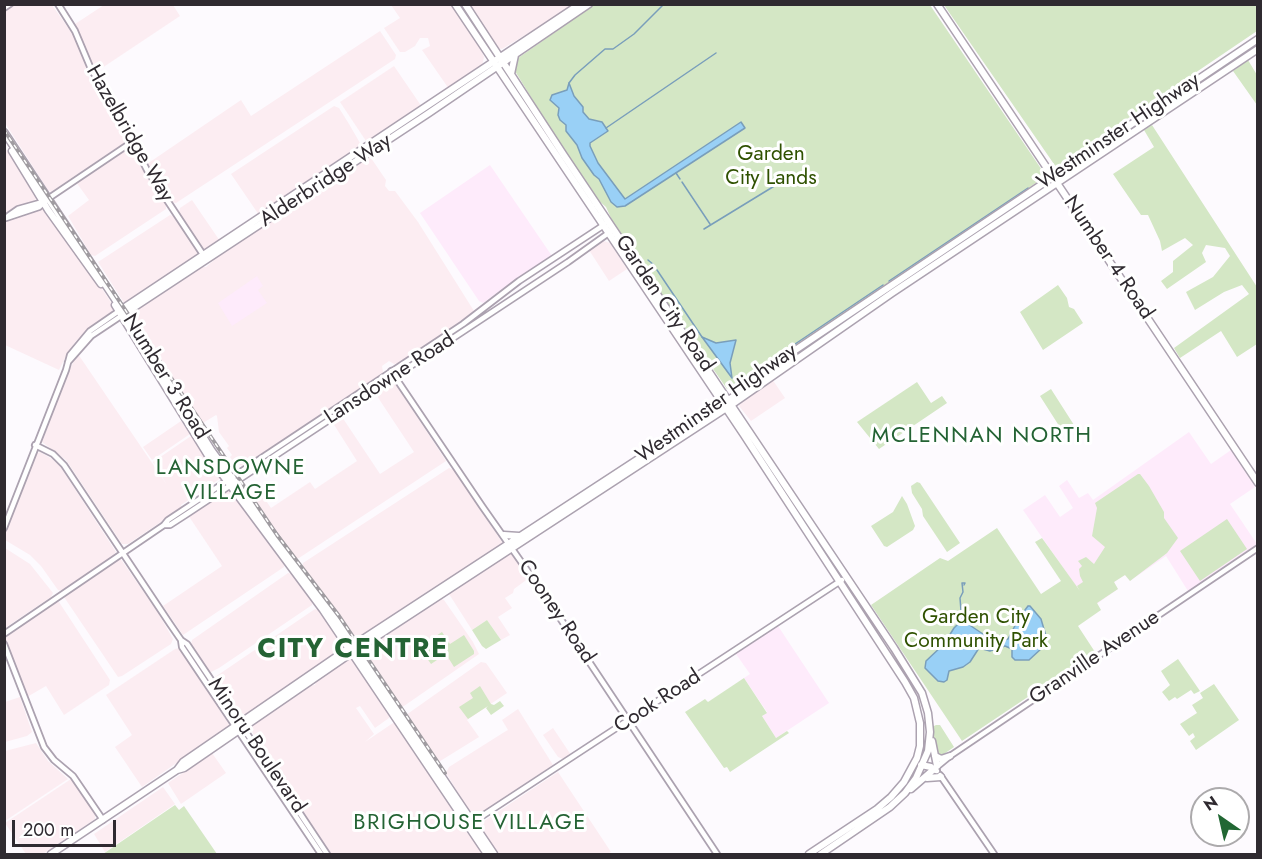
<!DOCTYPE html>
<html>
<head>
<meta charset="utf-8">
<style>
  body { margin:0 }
  #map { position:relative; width:1262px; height:859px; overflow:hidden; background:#fdfafe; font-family:Jost,sans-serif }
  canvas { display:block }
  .frame { position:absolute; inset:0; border:6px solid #2f2a30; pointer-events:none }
  .north { position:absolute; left:1190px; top:787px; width:60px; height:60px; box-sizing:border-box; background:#fff; border:2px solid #acaaac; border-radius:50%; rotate:326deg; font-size:16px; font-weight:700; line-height:24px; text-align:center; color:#2f2a30 }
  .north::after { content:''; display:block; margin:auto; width:21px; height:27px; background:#216733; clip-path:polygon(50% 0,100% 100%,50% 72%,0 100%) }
  .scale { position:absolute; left:12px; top:820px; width:104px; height:27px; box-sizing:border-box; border:3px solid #2f2a30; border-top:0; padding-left:8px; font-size:18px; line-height:21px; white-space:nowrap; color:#2f2a30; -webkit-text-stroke:4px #fff; paint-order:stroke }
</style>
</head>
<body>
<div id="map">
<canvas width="1262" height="859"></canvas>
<div class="frame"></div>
<div class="north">N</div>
<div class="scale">200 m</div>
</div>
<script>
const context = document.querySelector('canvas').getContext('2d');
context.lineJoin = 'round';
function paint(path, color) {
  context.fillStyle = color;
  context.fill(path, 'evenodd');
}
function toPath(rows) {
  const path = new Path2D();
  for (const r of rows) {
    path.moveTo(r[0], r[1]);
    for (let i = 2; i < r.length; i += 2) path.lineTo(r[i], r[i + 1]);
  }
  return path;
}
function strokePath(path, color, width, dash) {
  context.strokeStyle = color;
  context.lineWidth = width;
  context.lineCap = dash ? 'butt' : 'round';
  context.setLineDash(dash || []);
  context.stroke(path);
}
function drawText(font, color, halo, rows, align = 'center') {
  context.font = font + ' Jost,sans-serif';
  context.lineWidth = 6;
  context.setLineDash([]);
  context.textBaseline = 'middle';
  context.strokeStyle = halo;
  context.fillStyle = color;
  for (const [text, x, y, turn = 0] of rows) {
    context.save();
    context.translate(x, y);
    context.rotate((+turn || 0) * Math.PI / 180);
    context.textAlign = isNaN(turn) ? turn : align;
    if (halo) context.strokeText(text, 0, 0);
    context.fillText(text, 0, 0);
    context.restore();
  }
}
paint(toPath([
  [16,4,52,5,74,36,90,74,88,76,111,109,126,138,124,143,51,192,48,190,5,123,5,12],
  [104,5,173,5,180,16,96,72,75,24],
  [391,5,451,5,482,52,484,57,482,66,449,89,422,50,430,46,428,38,420,38,415,46,405,52,400,52,384,28,400,18],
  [467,5,575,5,502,49,497,48],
  [380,31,396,55,395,59,176,203,171,202,147,164,241,100,251,116],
  [394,66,422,107,368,142,366,141,340,102],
  [334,106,339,108,349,124,360,143,360,148,259,215,231,174],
  [4,146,35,193,36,199,31,204,16,207,5,215],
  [128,148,132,150,166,205,166,209,95,256,91,255,68,216,89,200,76,182],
  [368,156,371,158,386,180,385,186,389,191,395,191,418,222,474,311,462,322,399,363,394,364,389,361,382,366,383,372,381,375,244,466,235,464,230,457,232,455,227,448,229,446,219,432,217,416,216,415,198,426,188,408,189,405,195,400,192,396,185,399,180,396,131,313,199,267,206,267,213,261,215,258],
  [192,200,220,241,207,249,203,249,179,212,180,208],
  [40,208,44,209,77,251,114,307,111,314,89,329,76,341,67,354,59,370,5,345,4,222,21,213],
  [170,215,173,216,197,251,197,255,124,303,98,262],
  [604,241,610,243,627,269,609,281,589,250],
  [78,354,167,485,153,462,191,436,221,478,181,505,182,508,128,544,122,544,66,460,42,442,68,372],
  [772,379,785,398,751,421,739,406,741,403],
  [391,381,395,383,446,461,299,558,294,558,250,499,260,492,271,508,310,482,315,489,357,461,331,420,340,414,380,474,414,452,375,393],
  [181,421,190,434,152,460,143,447],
  [40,452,52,459,60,466,116,552,113,556,62,591,58,590,41,566,30,555,5,540,4,535,35,454],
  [449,468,454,470,502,542,502,544,357,640,354,640,303,569,303,563],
  [227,490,231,491,284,562,284,567,183,635,163,606,222,566,188,515],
  [5,548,30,564,53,593,51,597,5,628],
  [508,553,513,555,529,578,514,589,513,593,505,598,512,608,498,617,510,635,501,640,487,620,472,630,449,594],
  [120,558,157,611,173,639,171,644,122,676,118,677,64,597],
  [288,573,293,574,313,601,312,605,219,668,211,672,208,670,191,645,192,640],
  [440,598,444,600,473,642,479,654,404,706,399,707,362,652,363,648],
  [56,601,59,602,110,680,109,685,64,715,46,686,27,697,5,638],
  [315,609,320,611,344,645,344,648,241,719,215,681,215,677],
  [179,648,230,726,142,787,115,747,132,735,106,695,175,649],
  [348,658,352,658,390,714,389,718,375,728,360,706,356,708,374,734,365,742,393,723,396,723,462,822,462,826,483,854,330,854,261,750,250,727,308,686,315,685,316,681],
  [481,662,486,663,507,693,467,720,479,737,437,763,406,715],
  [20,697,32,732,27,736,5,742,5,702],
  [518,709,553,765,473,818,470,816,466,806,446,773,449,767,506,731,508,730,502,720],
  [553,728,571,755,563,759,558,757,543,735],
  [36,743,48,761,68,779,5,821,5,751],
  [212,753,226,773,181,804,168,783],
  [558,772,611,852,607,854,496,854,478,825],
  [71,779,95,814,95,819,43,854,26,854,5,823],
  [163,787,175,804,105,852,94,834]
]), '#fcedf2');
paint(toPath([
  [490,165,552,256,529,270,483,303,479,301,420,213],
  [257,276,263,286,258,290,267,303,232,326,218,303],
  [1189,432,1211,464,1231,450,1255,487,1230,504,1257,544,1188,591,1166,556,1130,581,1125,575,1114,582,1118,589,1091,608,1023,510,1045,495,1060,517,1073,508,1059,486,1067,480,1079,498,1088,493,1093,500],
  [778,626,829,703,776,738,762,716,767,712,744,678,750,674,736,654]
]), '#feebfb');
paint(toPath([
  [594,5,930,5,1046,176,732,389,727,389,615,227,606,207,598,200,568,158,515,71,518,58],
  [944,5,1257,5,1257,31,1056,167],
  [1248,60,1257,75,1257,105,1233,71],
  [1152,125,1257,287,1257,344,1237,357,1221,331,1180,358,1174,348,1249,294,1242,285,1224,292,1195,310,1186,292,1213,277,1230,256,1225,248,1206,245,1202,253,1206,262,1167,289,1161,281,1173,272,1173,261,1193,245,1185,238,1162,251,1160,241,1148,215,1141,215,1113,174,1154,147,1144,130],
  [1058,285,1067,298,1069,307,1074,309,1083,323,1043,350,1020,312],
  [917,382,931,403,942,396,947,403,879,449,857,422],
  [1051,389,1074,425,1063,432,1040,396],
  [1138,474,1140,474,1149,486,1164,512,1164,518,1178,538,1167,553,1130,581,1125,575,1114,582,1118,589,1097,603,1101,610,1078,626,1095,652,962,741,871,605,940,558,948,561,997,528,1041,594,1061,581,1035,542,1042,538,1080,591,1077,586,1083,582,1080,576,1079,569,1082,566,1078,561,1086,557,1094,564,1105,547,1092,536,1097,508,1095,503],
  [917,482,920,483,960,543,947,552,923,516,922,509,912,493,911,486],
  [902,496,907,504,915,526,913,530,887,547,884,546,871,526,893,512],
  [1227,519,1247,549,1200,581,1180,551],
  [487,620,501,640,486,649,482,646,472,630],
  [442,632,450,644,464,635,474,651,474,654,454,667,446,654,431,664,419,647],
  [1178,659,1200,691,1194,694,1191,690,1177,699,1175,697,1169,701,1162,692,1170,685,1161,671],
  [744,678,767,713,762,716,776,738,787,731,789,733,730,772,727,767,724,768,685,712,705,699,708,702],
  [1214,684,1239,720,1196,750,1190,741,1195,737,1193,733,1189,736,1180,724,1197,713,1192,705,1203,698,1200,693],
  [480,686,491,704,494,705,500,701,504,706,491,715,486,708,488,706,468,719,459,707,473,698,470,693],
  [936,725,940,725,954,747,941,756,936,752,932,727],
  [175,805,179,810,184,806,217,854,103,854]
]), '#d4e7c5');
const water = toPath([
  [569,83,574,96,583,107,583,112,589,119,602,122,608,131,590,143,590,146,598,163,625,199,741,122,745,128,625,206,617,207,611,202,599,179,594,175,582,158,577,145,566,131,566,125,560,120,558,115,559,108,550,100,552,95,567,90,569,83],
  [702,337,716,343,736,340,730,363,732,378,702,337],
  [1028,606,1030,606,1041,619,1046,636,1042,648,1029,660,1015,660,1012,657,1012,649,1005,646,990,651,979,648,970,662,963,667,949,671,947,680,944,682,938,681,925,668,926,661,944,644,954,628,964,618,971,626,995,642,1008,639,1019,618,1028,606]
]);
paint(water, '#99d0f6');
strokePath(water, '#799ebb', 1.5);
strokePath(toPath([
  [569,83,575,75,605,49,613,49,634,34,664,4],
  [606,128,716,53],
  [676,173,680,179],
  [682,182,710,224],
  [704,229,776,185],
  [648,260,654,265],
  [657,270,702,337],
  [889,281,1028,188],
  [734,385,883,285],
  [961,611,960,598,963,592,962,583,965,583,964,585],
  [962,615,962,619]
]), '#799ebb', 1.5);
const minor = toPath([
  [58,4,75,31,91,69,114,105,147,170,204,256],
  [4,8,10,4],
  [8,216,18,209,43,202],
  [6,218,39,207,49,198,132,142],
  [68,362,91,336,121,316],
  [391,371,482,506,550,603,717,854],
  [35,445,53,454,64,465,170,624,181,640,187,644,222,696,327,854],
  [164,525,170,525,187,514,568,262,610,232],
  [4,528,66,370,70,355,90,331,119,311],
  [4,634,164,525,168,520,463,324,519,281,604,225],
  [181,640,182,647,321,854],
  [4,644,44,747,54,760,73,776,103,820],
  [937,771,933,770,950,756,1258,548],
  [940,775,994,854],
  [470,824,842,580]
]);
const major = toPath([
  [455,4,744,435,905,682,914,698,920,723,920,746,917,758,904,782,891,797,877,809,809,854],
  [465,4,563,154,894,648,922,693,928,713,930,732,928,751,916,778,905,793,890,807,821,854],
  [937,4,1258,483],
  [511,74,515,55],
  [4,132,158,364,212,451,342,628,494,854],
  [12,151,48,210,101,284],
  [115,305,207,454,323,610,487,854],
  [119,311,580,4],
  [124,314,429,113,589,4],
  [504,535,519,536],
  [932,741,937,766],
  [935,756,941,759,950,756],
  [921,765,931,767,933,770],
  [177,770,184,768,347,656,731,405,892,293,1258,49],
  [927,778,941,777],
  [911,789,933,770],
  [51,854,177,770,183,762,346,650,733,397,791,353,1258,39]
]);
strokePath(minor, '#aca2b0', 8);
strokePath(major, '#aca2b0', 9);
strokePath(minor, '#fff', 4.5);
strokePath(major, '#fff', 6);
const rail = toPath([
  [4,130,277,535,339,616,445,773]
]);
strokePath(rail, '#a09ca1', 4);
strokePath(rail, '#fff', 1.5, [4.5]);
drawText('21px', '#2f2a30', '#fff', [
  ["Westminster Highway",1119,132,-34],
  ["Hazelbridge Way",129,134,60],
  ["Alderbridge Way",326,181,-33],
  ["Number 4 Road",1108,258,56],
  ["Garden City Road",664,304,56],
  ["Number 3 Road",165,377,58],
  ["Lansdowne Road",390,379,-33],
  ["Westminster Highway",717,404,-35],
  ["Cooney Road",556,612,56],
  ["Granville Avenue",1095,658,-34],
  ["Cook Road",658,702,-33],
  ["Minoru Boulevard",256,746,56]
]);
drawText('21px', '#2f5101', '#fff', [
  ["Garden",771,155],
  ["City Lands",771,179],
  ["Garden City",976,618],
  ["Community Park",976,642]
]);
context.letterSpacing = '1.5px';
drawText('22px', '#246334', '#fff', [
  ["MCLENNAN NORTH",982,437],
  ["LANSDOWNE",231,469],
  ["VILLAGE",231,494],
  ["BRIGHOUSE VILLAGE",470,824]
]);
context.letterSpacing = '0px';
context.letterSpacing = '1.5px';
drawText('bold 27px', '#246334', '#fff', [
  ["CITY CENTRE",353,650]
]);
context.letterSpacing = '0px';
</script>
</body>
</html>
